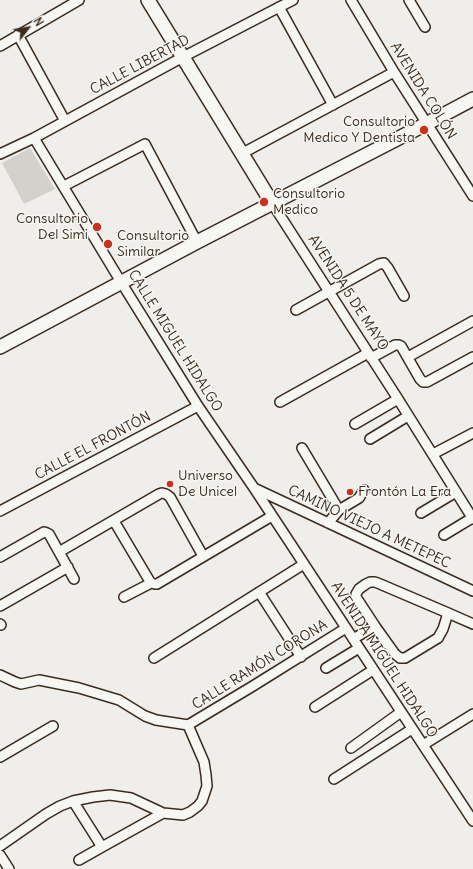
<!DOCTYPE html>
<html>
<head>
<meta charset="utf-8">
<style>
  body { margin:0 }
  #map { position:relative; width:473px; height:869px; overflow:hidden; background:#efeeea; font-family:Delius,sans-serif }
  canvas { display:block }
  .north { position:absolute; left:8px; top:8px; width:40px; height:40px; -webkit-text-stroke:3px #f6f6f2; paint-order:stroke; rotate:59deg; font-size:11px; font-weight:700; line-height:16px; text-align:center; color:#3b2a1e }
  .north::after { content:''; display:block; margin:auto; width:14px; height:18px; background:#3b2a1e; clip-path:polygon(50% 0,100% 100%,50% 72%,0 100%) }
</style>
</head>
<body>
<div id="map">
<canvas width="473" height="869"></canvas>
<div class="north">N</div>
</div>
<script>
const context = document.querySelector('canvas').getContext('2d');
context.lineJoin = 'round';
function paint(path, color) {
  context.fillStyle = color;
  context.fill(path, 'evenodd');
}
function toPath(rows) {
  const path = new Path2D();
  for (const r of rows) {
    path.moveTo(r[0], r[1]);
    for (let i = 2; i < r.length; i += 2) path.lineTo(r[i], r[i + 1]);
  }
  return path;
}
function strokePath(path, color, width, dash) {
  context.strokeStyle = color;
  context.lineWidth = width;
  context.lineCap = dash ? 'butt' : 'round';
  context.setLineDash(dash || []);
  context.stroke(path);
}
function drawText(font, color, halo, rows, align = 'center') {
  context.font = font + ' Delius,sans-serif';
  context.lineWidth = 3;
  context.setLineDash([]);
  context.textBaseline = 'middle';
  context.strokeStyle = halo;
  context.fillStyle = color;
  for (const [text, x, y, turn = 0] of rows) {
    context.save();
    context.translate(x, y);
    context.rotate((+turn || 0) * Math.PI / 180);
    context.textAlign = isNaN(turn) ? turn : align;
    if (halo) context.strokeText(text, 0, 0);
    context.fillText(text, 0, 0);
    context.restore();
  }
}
paint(toPath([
  [30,148,55,189,24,204,2,163]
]), '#d4d1cc');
const street = toPath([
  [351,0,394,72,473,196],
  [409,0,425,27],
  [279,7,333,105],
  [18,35,65,121],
  [0,46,79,0],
  [34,138,121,282,198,406,254,488,473,821],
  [0,154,34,138,183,57,293,0],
  [241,154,394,72],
  [64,186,145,144,197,242],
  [272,203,398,399,473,519],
  [296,310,379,264,384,263,388,268,404,296],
  [408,357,473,321],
  [371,358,395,345,399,345,401,346,420,379,423,382,427,382,473,357],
  [280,402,368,353],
  [355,424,398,399],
  [370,439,408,416],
  [302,448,339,510],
  [433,454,473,433],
  [254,488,473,591],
  [0,511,198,406],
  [421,513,456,492],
  [114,521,149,580,151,583,155,584,157,584,272,516],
  [328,523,339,510,359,498,364,490],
  [444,535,472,518],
  [59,552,159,494,162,493,166,494,170,497,203,556],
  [0,557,44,532,47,533,49,534,74,579],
  [259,592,301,657],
  [124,597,151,583],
  [0,606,68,567],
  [448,613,443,629,438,638,405,658,400,658,395,654,375,626,356,597,356,594,359,589,366,584,370,582,375,582,380,584,448,613,473,624],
  [0,624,1,625],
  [353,639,375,626],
  [154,658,304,564],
  [326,668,359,648],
  [0,675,15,682,21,684,39,680,79,688,119,700,145,716,156,720,188,725],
  [315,707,373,670],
  [188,725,253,686,346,628],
  [423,745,473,714],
  [351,748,401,712],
  [0,757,53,726],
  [334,779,412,729],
  [73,801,102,847,163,813],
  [0,846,46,814,60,806,73,801,93,797,110,795,131,798,163,813,183,815,190,812,198,806,202,801,207,786,206,775,204,762,188,725],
  [0,855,9,869],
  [79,860,102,847]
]);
const secondary = toPath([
  [148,0,272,203],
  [0,347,197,242,426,124,473,99]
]);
strokePath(street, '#3b2a1e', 12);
strokePath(secondary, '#3b2a1e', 16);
strokePath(street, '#f6f6f2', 9);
strokePath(secondary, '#f6f6f2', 13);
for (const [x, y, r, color] of [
  [424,130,5,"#c8321e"],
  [264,202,5,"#c8321e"],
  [97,227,5,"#c8321e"],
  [108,244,5,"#c8321e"],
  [170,484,4,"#c8321e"],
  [350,492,4,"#c8321e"]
]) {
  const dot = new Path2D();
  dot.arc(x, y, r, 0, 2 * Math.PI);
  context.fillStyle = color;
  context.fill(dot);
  strokePath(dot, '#f6f6f2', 1.5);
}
drawText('14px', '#3b2a1e', '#f6f6f2', [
  ["CALLE LIBERTAD",140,65,-28],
  ["AVENIDA COLÓN",423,91,58],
  ["AVENIDA 5 DE MAYO",348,293,57],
  ["CALLE MIGUEL HIDALGO",175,341,58],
  ["CALLE EL FRONTÓN",93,446,-28],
  ["CAMINO VIEJO A METEPEC",369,527,25],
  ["AVENIDA MIGUEL HIDALGO",384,660,57],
  ["CALLE RAMÓN CORONA",260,665,-32]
]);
drawText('14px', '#3b2a1e', '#f6f6f2', [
  ["Consultorio",415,122,"right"],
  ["Medico Y Dentista",415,138,"right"],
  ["Consultorio",273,194],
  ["Medico",273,210],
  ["Consultorio",88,219,"right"],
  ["Del Simi",88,235,"right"],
  ["Consultorio",117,236],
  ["Similar",117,252],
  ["Universo",178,476],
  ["De Unicel",178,492],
  ["Frontón La Era",358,492]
], 'left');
</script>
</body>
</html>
